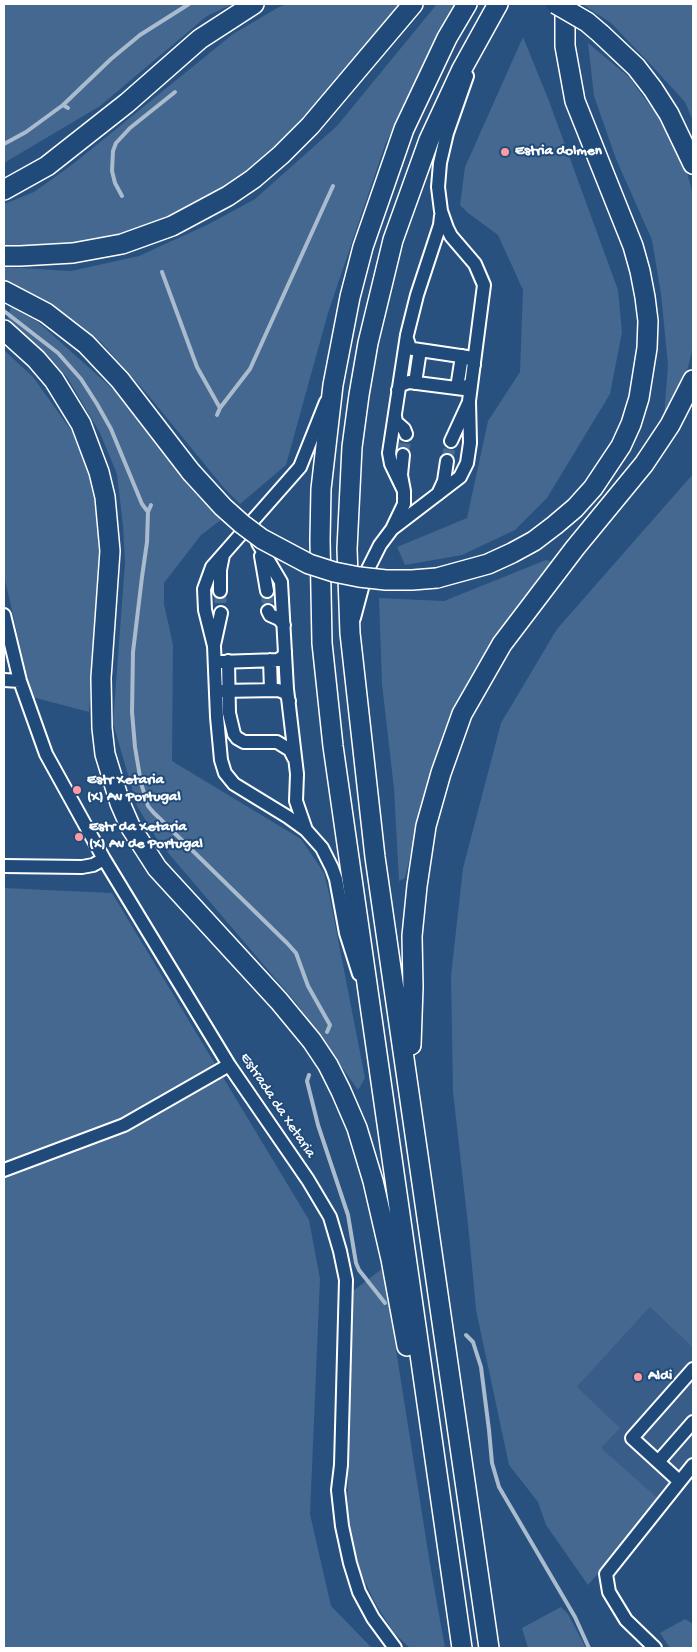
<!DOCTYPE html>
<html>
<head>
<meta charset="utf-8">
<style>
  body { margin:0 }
  #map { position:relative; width:697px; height:1652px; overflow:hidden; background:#28517f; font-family:"Gochi Hand",sans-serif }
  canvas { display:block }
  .frame { position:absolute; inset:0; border:5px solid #fff; pointer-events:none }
</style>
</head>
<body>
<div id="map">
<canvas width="697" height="1652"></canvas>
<div class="frame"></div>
</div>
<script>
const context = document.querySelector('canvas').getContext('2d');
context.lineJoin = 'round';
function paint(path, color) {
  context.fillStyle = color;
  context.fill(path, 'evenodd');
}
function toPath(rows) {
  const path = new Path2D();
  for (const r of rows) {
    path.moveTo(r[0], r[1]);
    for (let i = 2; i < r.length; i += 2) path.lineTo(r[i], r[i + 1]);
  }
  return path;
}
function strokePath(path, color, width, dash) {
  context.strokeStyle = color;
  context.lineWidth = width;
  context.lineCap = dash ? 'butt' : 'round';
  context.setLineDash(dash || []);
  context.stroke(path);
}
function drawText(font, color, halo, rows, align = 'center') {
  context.font = font + ' "Gochi Hand",sans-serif';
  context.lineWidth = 4;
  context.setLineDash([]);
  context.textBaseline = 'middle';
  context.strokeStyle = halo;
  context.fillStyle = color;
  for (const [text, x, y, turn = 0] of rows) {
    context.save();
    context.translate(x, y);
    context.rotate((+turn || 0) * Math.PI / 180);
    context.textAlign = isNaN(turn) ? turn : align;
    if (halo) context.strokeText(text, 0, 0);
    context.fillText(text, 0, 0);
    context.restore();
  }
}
paint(toPath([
  [650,1307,693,1348,693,1465,662,1502,600,1448,577,1387]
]), '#375d88');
paint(toPath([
  [4,4,233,4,207,16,100,106,4,163],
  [287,4,404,4,350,69,255,169,193,205,128,234,56,247,4,247,4,204,34,192,73,164,233,34,279,7],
  [437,4,455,4,385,145,328,313,286,465,240,504,224,488,148,395,101,342,4,284,4,267,71,271,139,256,209,224,255,199,337,126],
  [582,4,693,4,693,121,685,102,652,66,611,23],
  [523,37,549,101,618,290,622,332,610,394,547,498,515,530,462,555,405,565,397,547,467,518,488,421,520,372,523,290,498,235,468,213,460,205,465,167],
  [588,43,629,77,656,114,684,162,693,194,693,347,685,379,664,416,668,365,661,294,652,240,616,159,594,96],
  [11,307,38,322,114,390,150,432,189,487,221,520,201,535,164,583,164,604,173,645,172,761,301,839,324,873,329,893,365,1078,358,1090,297,1004,158,841,137,806,113,723,125,563,123,526,117,474,100,433,67,377,7,320],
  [4,350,33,377,73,433,94,489,100,549,89,712,32,697,4,576],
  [693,474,693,1348,650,1307,577,1387,620,1428,601,1448,662,1502,588,1585,546,1525,538,1502,509,1465,476,1310,469,1234,453,1092,451,976,463,868,501,723,557,629],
  [546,560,553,562,458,708,428,779,405,878,399,881,394,789,382,684,379,598,444,601],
  [4,888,112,893,309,1220,320,1279,310,1514,331,1606,372,1648,4,1648],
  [383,1268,430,1564,445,1648,410,1648,394,1633,375,1603,355,1561,347,1517,353,1291],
  [561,1607,568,1614,586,1648,528,1648,522,1628],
  [685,1619,693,1624,693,1648,670,1648,660,1633]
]), '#446890');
strokePath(toPath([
  [68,108,63,105,111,59,140,35,189,4],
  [4,144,26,132,63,105],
  [122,196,115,183,112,171,113,151,116,143,130,128,175,92],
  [162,272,197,367,220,408,217,415],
  [4,311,58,353,81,379,97,404,111,429,142,504,148,512],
  [220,408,250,369,333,186],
  [151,505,148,512,147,542,142,577,133,652,132,712,135,747,141,783,148,806,153,812,287,943,296,953,308,986,330,1025,327,1032],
  [309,1075,307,1081,318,1125,348,1215,356,1263,359,1270,385,1303],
  [466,1335,473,1342,481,1367,489,1430,492,1463,499,1487,575,1617,589,1648]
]), '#aabbcd', 4);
strokePath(toPath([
  [403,455,406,434],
  [447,461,451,441],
  [220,591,221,613],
  [267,591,268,611]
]), '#486b92', 12, [12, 6]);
const minor = toPath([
  [407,339,410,348,413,349,467,357,472,360,474,365],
  [415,383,420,350],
  [457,388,462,356],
  [398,390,401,385,409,382,464,389,471,383],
  [326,402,300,467,212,567,204,589,205,610,214,646,217,717,221,760,225,773,234,784,288,817,306,830,322,848,332,868,336,879,346,933,359,974],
  [395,416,396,422,404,429,406,434],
  [451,441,468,404],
  [404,491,391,464,389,453,407,335,417,295,440,225,441,216],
  [438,494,444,481,447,461],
  [393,527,404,504,404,491,401,475,403,455],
  [258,543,281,582,287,689,297,774,296,801,306,830],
  [261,556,267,591],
  [220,591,220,570,223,555],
  [268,611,270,615,279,619,284,625],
  [4,615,20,681,46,754,104,859,229,1065,308,1180,330,1217,340,1251,346,1280,341,1465,338,1490,342,1526,350,1563,359,1592,373,1618,395,1648],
  [354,618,366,573,380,545,392,529,460,477,467,463,470,443,469,401,484,285,475,264,451,236,447,228,441,211,438,187,440,163,447,133,467,76],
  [214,645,221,613],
  [270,660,271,690],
  [228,661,229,713,234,734,237,738,244,742,277,742,290,750,294,758],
  [219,662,278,660,284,656,285,651],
  [4,680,20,681],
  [220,691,278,690,286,693,289,701],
  [4,866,82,867,93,865,104,859],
  [4,1170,124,1125,229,1065],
  [658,1462,693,1422],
  [679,1481,632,1438,693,1369],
  [655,1648,626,1620,609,1592,606,1574,693,1465]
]);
const highway = toPath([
  [601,34,636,67,653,89,669,114,693,164],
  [4,190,47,166,127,103,200,39,254,4],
  [4,256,20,256,73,253,122,244,172,226,228,196,253,179,281,155,310,126,413,4],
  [4,291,46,313,86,344,120,380,191,472],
  [4,330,36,359,54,380,81,424,99,472,105,497,110,551,101,678,102,728,105,754,120,803,130,826,157,868,279,1001,312,1041,328,1065,341,1091,357,1128,373,1181,391,1259,407,1346],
  [437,578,488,564,512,553,534,541,555,525,575,508,593,488,621,446,631,424,639,398,647,348,648,321,645,297,640,271,633,246,575,101,565,46,565,4],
  [411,1045,413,987,412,936,417,886,426,826,441,773,462,714,502,644,575,548,644,464,670,425,693,380],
  [462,1648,333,746,322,643,320,540,321,489,333,385,350,297,363,247,404,129,447,38,467,4],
  [489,1648,375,857,350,633,347,549,352,447,359,395,368,343,393,240,429,140,462,69,498,4]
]);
strokePath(minor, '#fff', 16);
strokePath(highway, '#fff', 22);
strokePath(minor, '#1f4a7a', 12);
strokePath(highway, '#1f4a7a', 19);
const highwayBridge = toPath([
  [556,4,587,22,601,34],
  [191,472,223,507,242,524,262,539,309,564,334,572,359,577,386,580,412,580,437,578]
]);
strokePath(highwayBridge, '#fff', 22, []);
strokePath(highwayBridge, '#1f4a7a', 19);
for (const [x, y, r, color] of [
  [505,152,5,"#ff9aa2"],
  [77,790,5,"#ff9aa2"],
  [79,837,5,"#ff9aa2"],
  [638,1377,5,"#ff9aa2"]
]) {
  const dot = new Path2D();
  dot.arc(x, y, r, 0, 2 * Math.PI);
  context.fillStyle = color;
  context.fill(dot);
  strokePath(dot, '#1f4a7a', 2);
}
drawText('bold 15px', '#fff', '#1f4a7a', [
  ["Estria dolmen",515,152],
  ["Estr Xetaria",87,781],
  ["(X) Av Portugal",87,798],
  ["Estr da Xetaria",89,828],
  ["(X) Av de Portugal",89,845],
  ["Aldi",648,1377]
], 'left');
drawText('15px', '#fff', '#1f4a7a', [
  ["Estrada da Xetaria",277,1106,56]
]);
</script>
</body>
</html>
